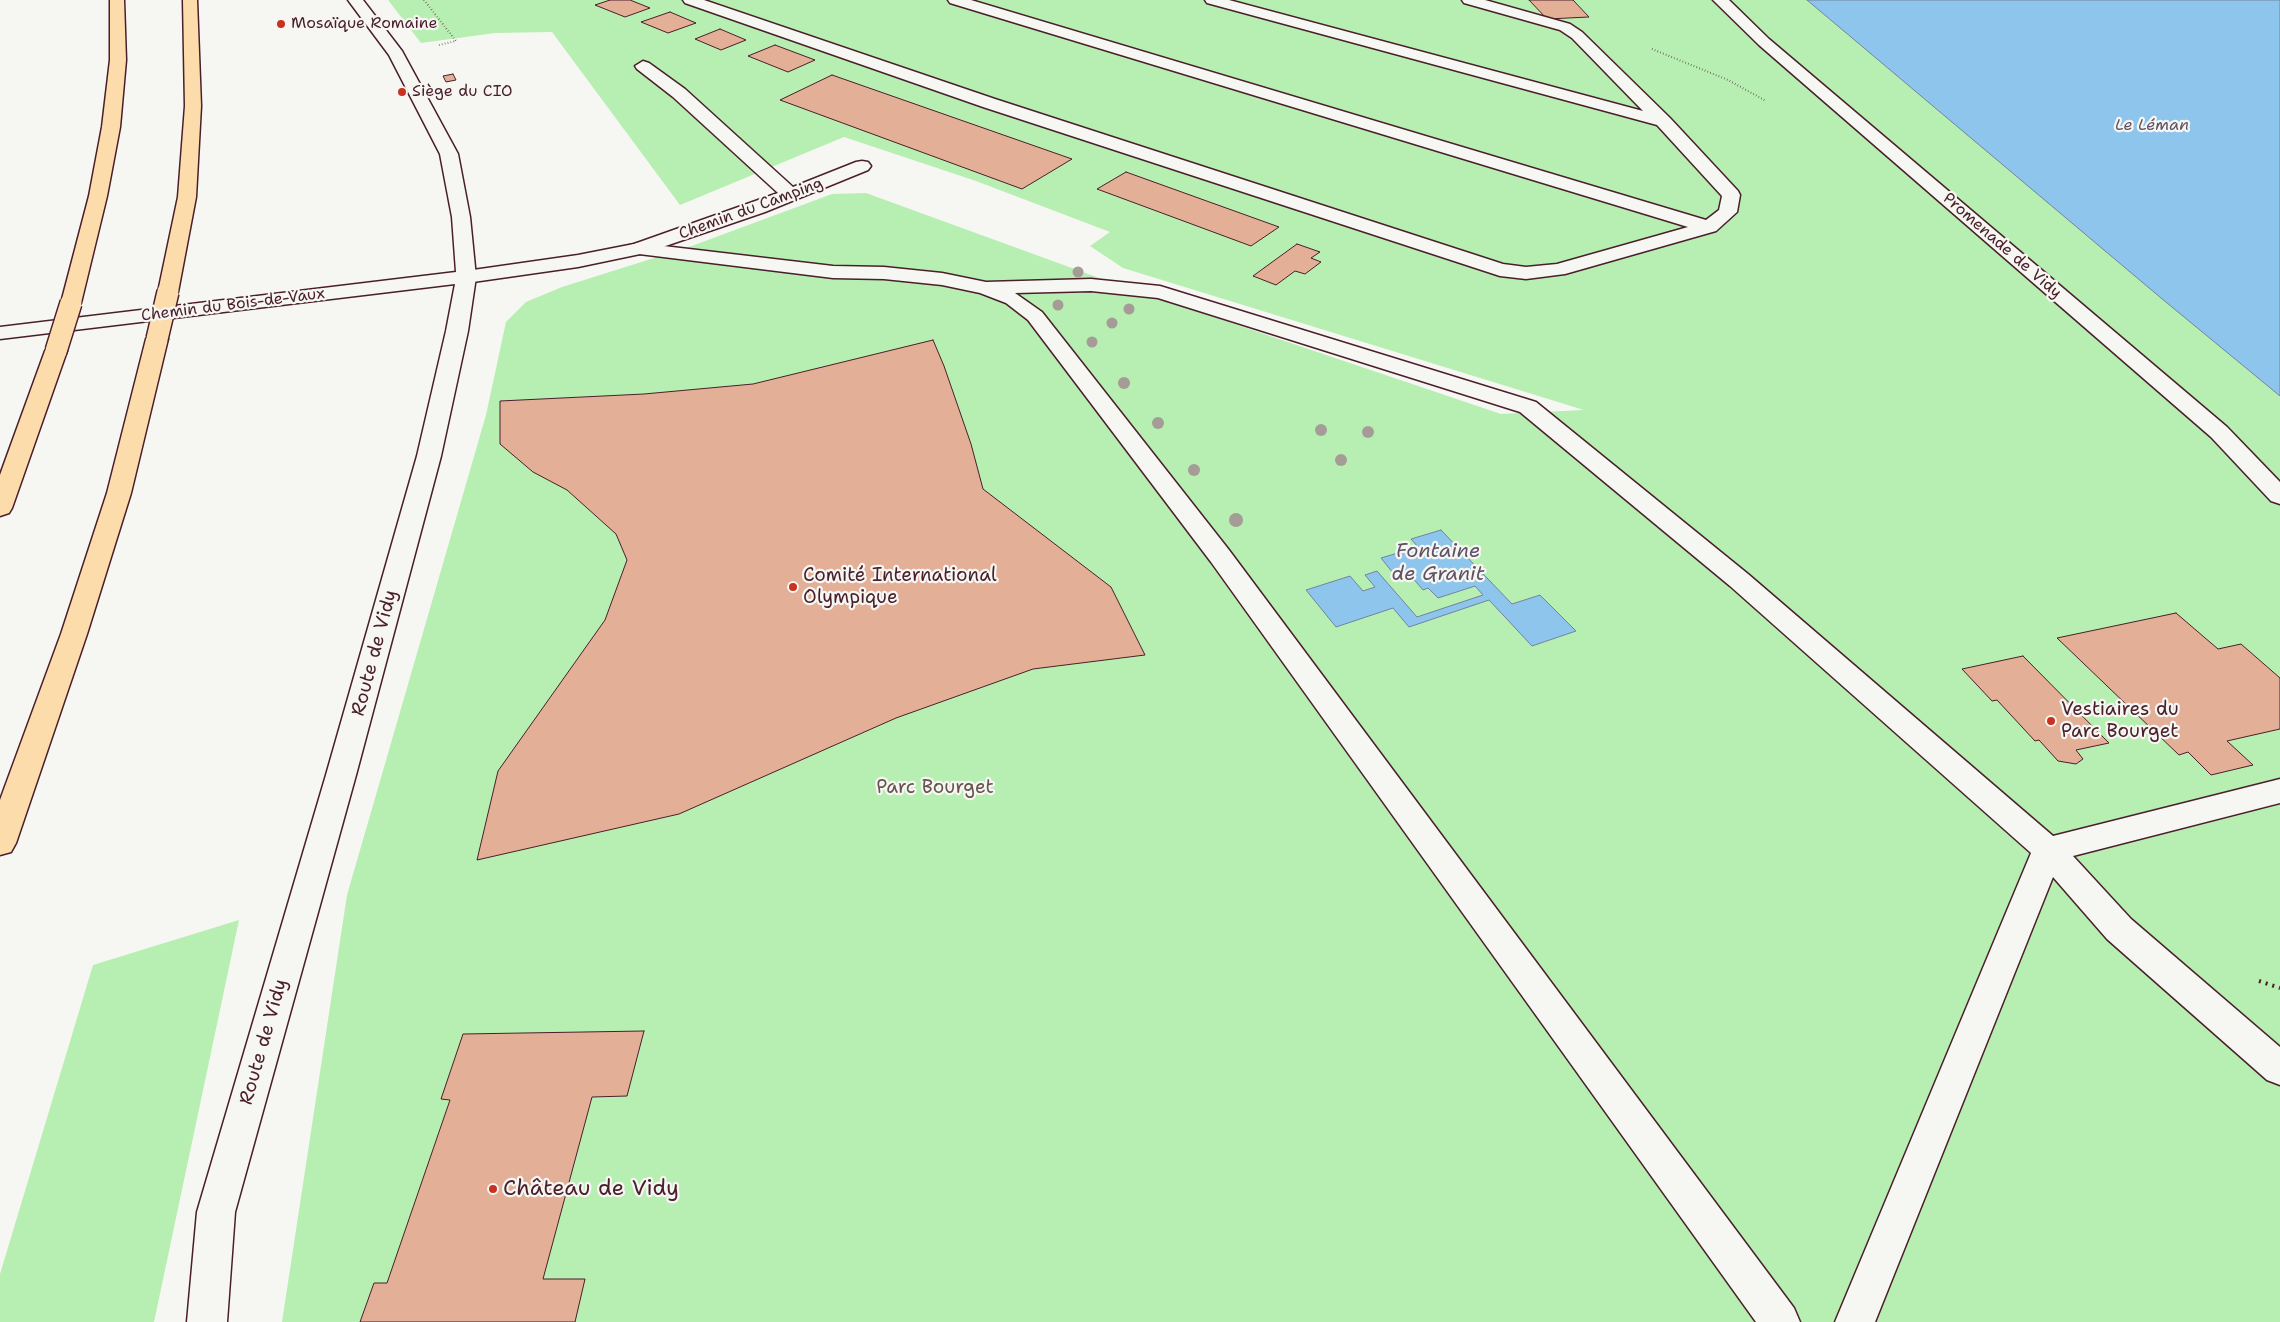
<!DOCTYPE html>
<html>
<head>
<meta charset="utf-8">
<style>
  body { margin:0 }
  canvas { display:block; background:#f6f6f2 }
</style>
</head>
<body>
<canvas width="2280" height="1322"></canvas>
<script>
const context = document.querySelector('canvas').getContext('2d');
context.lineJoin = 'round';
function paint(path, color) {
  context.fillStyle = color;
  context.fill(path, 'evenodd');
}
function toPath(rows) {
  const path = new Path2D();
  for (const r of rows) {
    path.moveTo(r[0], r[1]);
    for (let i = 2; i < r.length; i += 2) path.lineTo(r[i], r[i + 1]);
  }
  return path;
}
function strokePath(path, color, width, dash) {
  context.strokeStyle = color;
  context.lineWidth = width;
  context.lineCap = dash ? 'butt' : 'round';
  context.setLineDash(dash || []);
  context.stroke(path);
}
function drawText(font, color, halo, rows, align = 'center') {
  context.font = font + ' "Shantell Sans",sans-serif';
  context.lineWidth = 4.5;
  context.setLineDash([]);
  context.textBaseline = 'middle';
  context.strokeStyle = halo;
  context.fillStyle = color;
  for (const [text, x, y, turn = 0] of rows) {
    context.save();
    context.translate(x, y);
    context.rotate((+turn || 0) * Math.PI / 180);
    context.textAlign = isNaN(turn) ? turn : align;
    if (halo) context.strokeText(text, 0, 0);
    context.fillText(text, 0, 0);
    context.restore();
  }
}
paint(toPath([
  [388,0,1807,0,2280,396,2280,1322,282,1322,347,895,486,415,506,322,526,302,562,287,689,247,832,194,866,193,1113,283,1501,414,1584,410,1123,268,1090,246,1110,232,976,181,844,137,680,205,552,32,495,33,421,43],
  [239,920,154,1322,0,1322,0,1274,93,965]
]), '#b7efb2');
const water = toPath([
  [1807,0,2280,0,2280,396,2161,298,1807,0],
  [1441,530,1512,604,1540,595,1576,631,1532,646,1489,600,1409,627,1393,608,1336,627,1306,590,1350,576,1363,591,1375,587,1365,575,1377,571,1417,617,1483,595,1475,586,1438,598,1428,588,1423,590,1405,569,1393,573,1381,558,1418,547,1411,539,1441,530]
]);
paint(water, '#8ec5ec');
strokePath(water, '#73839f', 1);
const building = toPath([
  [610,0,630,0,650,8,625,17,595,5,610,0],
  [1529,0,1573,0,1589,17,1547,19,1529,0],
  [670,12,696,23,668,33,641,22,670,12],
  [720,29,746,40,721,50,695,39,720,29],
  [775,45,815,60,788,72,748,56,775,45],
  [453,74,456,80,446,82,443,76,453,74],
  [832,75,1072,159,1022,189,780,100,832,75],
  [1126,172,1279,227,1251,246,1097,189,1126,172],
  [1297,244,1320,252,1311,258,1321,262,1305,274,1295,271,1276,285,1253,276,1297,244],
  [933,340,944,366,971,444,983,489,1111,587,1145,655,1033,669,896,718,679,814,477,860,498,771,605,620,627,560,616,534,567,490,533,472,500,444,500,401,644,394,753,384,933,340],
  [2176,613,2218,649,2241,644,2280,678,2280,729,2227,741,2253,765,2211,775,2188,752,2179,755,2057,638,2176,613],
  [2023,656,2109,743,2076,750,2083,759,2076,764,2058,761,2039,740,2035,741,1997,700,1992,701,1962,669,2023,656],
  [644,1031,627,1096,592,1097,543,1279,585,1279,575,1322,360,1322,374,1283,387,1283,450,1100,441,1099,463,1034,644,1031]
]);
paint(building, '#e3af97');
strokePath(building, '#4a1f2b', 1);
const lane = toPath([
  [643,61,649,63,685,89,793,187,856,162,862,161,868,162,871,166,868,170,765,212,645,253,578,267,466,283,459,281,456,277,459,273,466,271,578,255,634,244,778,193,673,97,637,69,635,66,643,61]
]);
const street = toPath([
  [348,0,363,0,402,51,458,154,470,217,476,277,468,331,441,456,356,775,235,1212,227,1322,187,1322,197,1212,326,775,417,456,446,331,455,284,0,339,0,327,456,272,452,217,440,154,389,55,348,0],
  [683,0,704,0,995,99,1503,264,1526,267,1557,264,1688,227,950,3,948,0,971,0,1706,220,1719,210,1722,196,1657,125,1207,3,1205,0,1229,0,1643,111,1572,38,1560,30,1464,3,1462,0,1485,0,1570,24,1582,32,1670,118,1738,191,1740,195,1737,212,1716,231,1565,274,1526,279,1500,276,983,107,685,3,683,0],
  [1713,0,1729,0,1769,39,2227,427,2280,482,2280,504,2271,501,2211,437,1759,45,1713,0],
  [638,243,833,266,884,267,942,273,986,282,1091,279,1160,286,1536,402,1748,574,2053,836,2280,779,2280,803,2073,856,2131,919,2280,1047,2280,1085,2267,1080,2107,939,2053,877,1875,1322,1835,1322,2031,853,1730,586,1520,412,1158,298,1091,291,1015,293,1042,312,1229,550,1794,1308,1800,1322,1756,1322,1211,562,1028,320,1006,303,980,293,942,285,884,279,833,278,631,253,628,249,631,245,638,243]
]);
const highway = toPath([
  [110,0,124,0,126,60,120,127,107,196,81,303,78,307,71,309,64,307,61,303,89,196,102,127,110,60,110,0],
  [183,0,197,0,201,106,196,197,178,292,175,296,168,298,161,296,158,292,178,197,185,106,183,0],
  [157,333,165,334,168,339,131,493,87,634,16,843,11,852,0,855,0,800,61,634,107,493,146,339,149,334,157,333],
  [56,345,64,346,67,351,12,508,9,513,0,516,0,475,45,351,48,346,56,345]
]);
strokePath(lane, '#4a1f2b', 3);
strokePath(street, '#4a1f2b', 3);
strokePath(highway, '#4a1f2b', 3);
strokePath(toPath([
  [424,0,456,41,439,45],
  [1652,49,1728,80,1766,101]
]), '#4a1f2b', 2, [0.5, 2.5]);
strokePath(toPath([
  [2259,981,2280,988]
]), '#4a1f2b', 4, [2, 5]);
paint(lane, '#f6f6f2');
paint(street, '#f6f6f2');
paint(highway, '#fddcac');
const highwayBridge = toPath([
  [157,339,168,292],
  [56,351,71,303]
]);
strokePath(highwayBridge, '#4a1f2b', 24, []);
strokePath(highwayBridge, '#fddcac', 21);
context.fillStyle = '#a69c97';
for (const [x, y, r] of [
  [1078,272,5.5],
  [1058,305,5.5],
  [1129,309,5.5],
  [1112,323,5.5],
  [1092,342,5.5],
  [1124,383,6],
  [1158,423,6],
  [1321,430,6],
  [1368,432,6],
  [1341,460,6],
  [1194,470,6],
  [1236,520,7]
]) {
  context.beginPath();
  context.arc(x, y, r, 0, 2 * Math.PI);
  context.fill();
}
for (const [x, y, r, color] of [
  [281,24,5,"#c8321e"],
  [402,92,5,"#c8321e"],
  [793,587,5,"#c8321e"],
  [2051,721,5,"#c8321e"],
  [493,1189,5,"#c8321e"]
]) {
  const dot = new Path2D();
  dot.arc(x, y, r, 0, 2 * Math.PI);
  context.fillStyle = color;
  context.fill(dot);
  strokePath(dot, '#f6f6f2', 2);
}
drawText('16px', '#4a1f2b', '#f6f6f2', [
  ["Mosaïque Romaine",291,24],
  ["Siège du CIO",412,92]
], 'left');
drawText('italic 16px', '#5e5165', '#f6f6f2', [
  ["Le Léman",2152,126]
]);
drawText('16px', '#4a1f2b', '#f6f6f2', [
  ["Chemin du Camping",751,209,-20],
  ["Promenade de Vidy",2002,246,41],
  ["Chemin du Bois-de-Vaux",233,305,-7]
]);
drawText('19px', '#4a1f2b', '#f6f6f2', [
  ["Comité International",803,576],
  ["Olympique",803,598],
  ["Vestiaires du",2061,710],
  ["Parc Bourget",2061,732]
], 'left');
drawText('19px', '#4a1f2b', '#f6f6f2', [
  ["Route de Vidy",375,653,-75],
  ["Route de Vidy",264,1042,-74]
]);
drawText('19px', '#65534d', '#f6f6f2', [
  ["Parc Bourget",935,788]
]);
drawText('italic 20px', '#5e5165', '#f6f6f2', [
  ["Fontaine",1438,552],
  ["de Granit",1438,575]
]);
drawText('22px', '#4a1f2b', '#f6f6f2', [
  ["Château de Vidy",503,1189]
], 'left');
</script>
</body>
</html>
